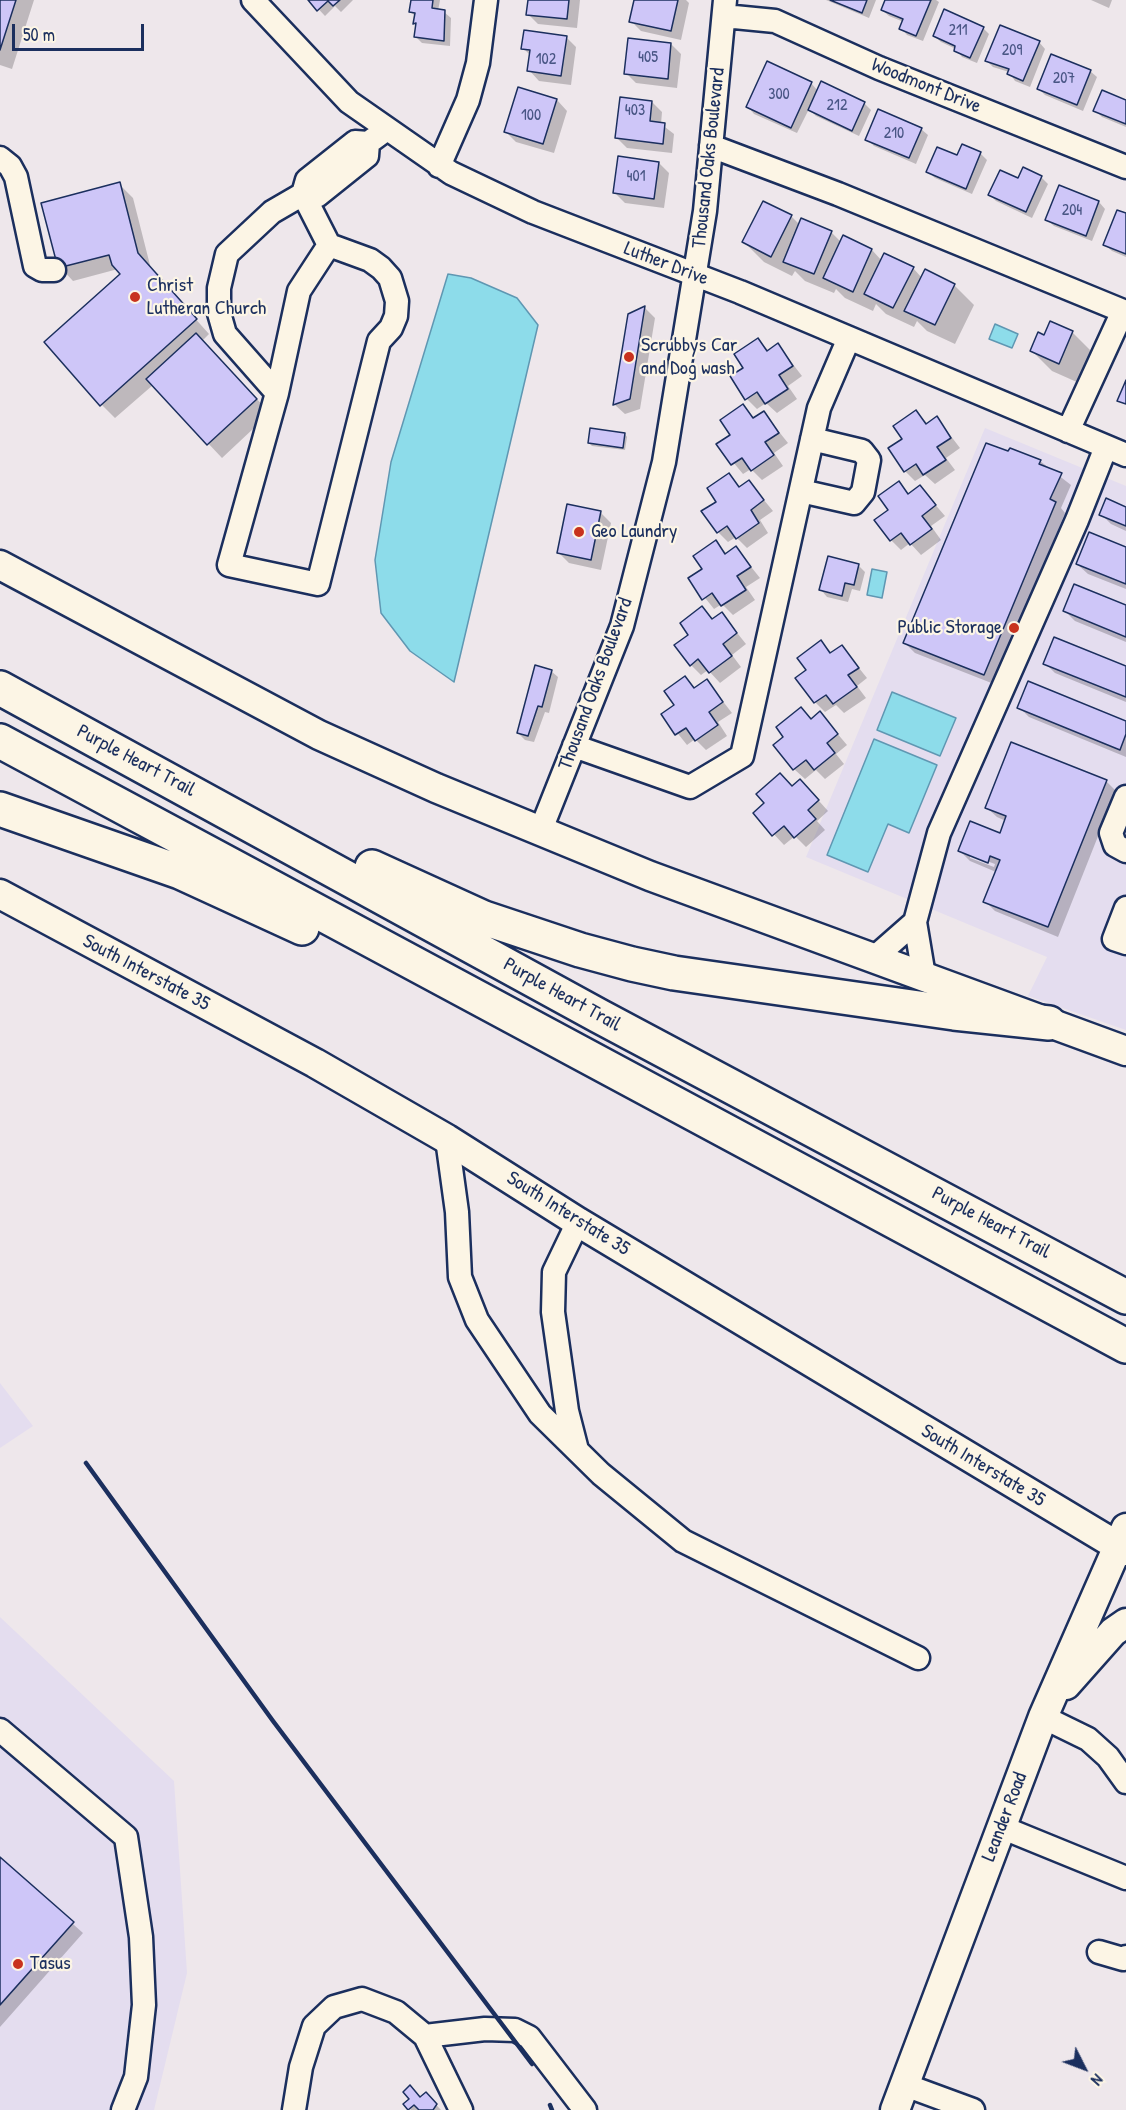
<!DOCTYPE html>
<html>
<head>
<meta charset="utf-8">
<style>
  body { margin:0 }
  #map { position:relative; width:1126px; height:2110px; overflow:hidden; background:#eee7eb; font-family:"Patrick Hand",sans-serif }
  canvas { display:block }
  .north { position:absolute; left:1054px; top:2038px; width:60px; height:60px; -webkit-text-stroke:4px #fcf5e5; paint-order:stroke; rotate:132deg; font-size:16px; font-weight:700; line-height:24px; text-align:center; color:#1b2f5e }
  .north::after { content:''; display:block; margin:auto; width:21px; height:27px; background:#1b2f5e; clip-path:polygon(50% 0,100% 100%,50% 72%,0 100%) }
  .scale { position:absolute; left:12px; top:24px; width:132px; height:27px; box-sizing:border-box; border:3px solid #1b2f5e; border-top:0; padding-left:8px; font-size:18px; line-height:21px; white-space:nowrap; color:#1b2f5e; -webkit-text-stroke:4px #fcf5e5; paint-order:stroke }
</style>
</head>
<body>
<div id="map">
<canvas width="1126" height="2110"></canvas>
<div class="north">N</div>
<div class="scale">50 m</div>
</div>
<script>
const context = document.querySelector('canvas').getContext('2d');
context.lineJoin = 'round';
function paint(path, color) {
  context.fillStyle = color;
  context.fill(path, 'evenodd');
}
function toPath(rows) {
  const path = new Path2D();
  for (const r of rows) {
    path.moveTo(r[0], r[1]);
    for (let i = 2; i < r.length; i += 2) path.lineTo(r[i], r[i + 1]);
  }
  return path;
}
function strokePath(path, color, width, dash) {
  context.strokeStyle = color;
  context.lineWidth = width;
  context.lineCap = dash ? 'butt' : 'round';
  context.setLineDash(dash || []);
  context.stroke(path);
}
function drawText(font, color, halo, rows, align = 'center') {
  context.font = font + ' "Patrick Hand",sans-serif';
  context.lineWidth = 4.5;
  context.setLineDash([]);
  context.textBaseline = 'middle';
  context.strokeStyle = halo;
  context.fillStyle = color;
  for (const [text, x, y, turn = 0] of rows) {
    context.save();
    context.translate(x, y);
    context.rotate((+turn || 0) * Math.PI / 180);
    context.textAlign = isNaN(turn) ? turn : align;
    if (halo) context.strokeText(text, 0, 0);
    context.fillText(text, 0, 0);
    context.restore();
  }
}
paint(toPath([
  [985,428,1126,486,1126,1030,1028,996,1047,957,806,857],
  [0,1383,33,1426,0,1448],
  [0,1617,174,1781,187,1973,154,2110,0,2110]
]), '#e4ddef');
const water = toPath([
  [448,274,471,278,517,298,538,325,454,682,410,651,381,613,375,560,391,462,448,274],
  [995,324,1018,334,1012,348,989,339,995,324],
  [872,569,887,572,882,598,867,595,872,569],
  [892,692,956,718,940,756,877,730,892,692],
  [874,739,937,765,909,833,888,824,868,872,827,855,874,739]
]);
paint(water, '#8ddcea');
strokePath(water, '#5f97b2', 1.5);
paint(toPath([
  [0,0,34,0,12,69,0,65],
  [310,0,353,0,341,12,335,6,325,16],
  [412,0,440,0,438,11,444,12,451,18,450,46,422,43,415,36,416,17,411,12],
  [529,0,580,0,577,28,538,24,528,14],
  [635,0,686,0,689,3,681,40,641,31,631,21],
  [826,0,876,0,869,18],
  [886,0,936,0,939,2,923,41,907,35,901,28,904,22,889,16,882,10],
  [1091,0,1112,0,1109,8],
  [983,28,989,34,977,63,962,57,956,49,941,42,934,36],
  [566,37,576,47,571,85,539,81,529,70,531,56,523,48],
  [1039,42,1045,49,1030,87,1015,81,1009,72,993,67,987,61],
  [671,44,681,54,677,88,636,83,626,73],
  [1090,71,1097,77,1083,111,1045,95,1039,89],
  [811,83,818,91,822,83,865,104,871,110,859,136,816,116,809,109,797,133,754,114,748,107],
  [557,100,567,111,554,153,516,142,506,132],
  [652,102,662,112,661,124,674,134,672,153,627,148,617,138],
  [1126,102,1126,127,1102,117,1095,110],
  [921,129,928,135,916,164,874,146,867,139],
  [980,153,987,160,972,194,935,178,928,172,957,157],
  [659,163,669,173,664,208,625,203,615,193],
  [1041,177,1048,184,1032,218,996,201,990,195,1018,180],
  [119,184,133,198,151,269,209,334,202,341,270,413,222,458,153,385,115,418,102,405,122,274,118,269,73,281,60,267],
  [1060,187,1099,202,1105,209,1092,241,1054,226,1047,220],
  [764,203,791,216,800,225,831,232,841,242,843,237,872,250,882,261,913,268,922,278,954,285,974,305,955,344,927,331,917,321,914,327,886,314,876,304,873,311,845,298,836,289,834,293,805,281,795,271,792,276,764,262,744,242],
  [1126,215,1126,257,1112,251,1105,245],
  [645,308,655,318,640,409,625,414,615,405,629,315],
  [1072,332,1093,353,1079,383,1052,371,1031,350,1045,337],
  [758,340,769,351,778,345,802,376,788,386,797,399,777,413,766,403,757,409,747,399,745,368],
  [743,406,755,419,764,413,788,443,774,453,783,466,762,480,751,469,743,474,718,444,732,435],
  [916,412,928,424,937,418,960,448,946,458,955,470,935,484,925,475,915,481,905,471,904,440],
  [625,434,627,437,625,450,592,446,589,443],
  [1040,461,1071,485,1061,508,1065,513,994,684,915,653,905,643],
  [729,475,741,488,749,482,773,511,760,520,768,533,747,548,736,537,728,542,718,532,718,502],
  [898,483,910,495,920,487,945,516,931,526,941,540,921,555,910,543,901,550,891,540],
  [1126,508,1126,531,1111,524,1101,514],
  [601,513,611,523,601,570,569,563,559,553],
  [716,542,727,554,736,548,760,578,746,587,755,600,733,615,722,604,714,609,690,579,704,569],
  [1126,548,1126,589,1088,574,1077,564],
  [858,565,865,572,860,591,852,589,848,602,827,597,821,590],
  [1126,607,1126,642,1075,621,1065,611],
  [702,608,714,620,722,614,746,644,732,655,741,667,720,683,708,670,701,675,691,665,690,635],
  [821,642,832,653,842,647,867,678,857,686,866,698,844,713,836,705,825,712,815,702],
  [1045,663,1126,667,1126,702,1055,673],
  [551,671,558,677,549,713,545,712,534,742,525,740,518,733],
  [685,678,696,689,707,681,732,713,718,722,727,736,706,750,695,739,687,745,663,715,676,706],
  [1019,707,1126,723,1126,757,1029,717],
  [801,709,812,719,820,713,847,745,836,754,844,764,825,779,816,770,805,779,794,769,785,737],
  [1106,781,1116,791,1058,937,995,911,985,901,996,872,970,861,960,851,1001,835,1006,821,997,817,986,807],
  [970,855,995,864,994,867,970,858],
  [792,787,810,791,828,811,817,821,825,830,806,847,795,836,784,845,755,814],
  [0,1859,83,1933,0,2027],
  [426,2094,441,2110,411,2110,405,2104]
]), '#0003');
const building = toPath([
  [0,0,16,0,0,50,0,0],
  [308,0,340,0,333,6,328,1,317,11,308,0],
  [411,0,433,0,432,8,445,10,444,41,414,37,416,23,413,24,415,13,409,12,411,0],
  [528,0,569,0,567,19,526,15,528,0],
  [634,0,678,0,671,31,629,22,634,0],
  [830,0,867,0,862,13,830,0],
  [885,0,931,0,916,36,899,29,903,19,881,10,885,0],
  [944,9,984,27,970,58,954,51,955,46,933,36,944,9],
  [1000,25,1040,41,1023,81,1007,74,1009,69,985,61,1000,25],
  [524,30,567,36,561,76,527,71,530,50,521,49,524,30],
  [628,38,671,43,668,79,624,74,628,38],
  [1051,54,1091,70,1077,105,1037,89,1051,54],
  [767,61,812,82,791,128,746,107,767,61],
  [821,81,865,102,852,131,808,110,821,81],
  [518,87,557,99,543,144,504,132,518,87],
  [1102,90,1126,100,1126,124,1093,111,1102,90],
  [620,97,652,101,650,121,665,123,663,144,615,138,620,97],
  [878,109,922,128,909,158,865,140,878,109],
  [962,144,981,152,966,189,926,172,937,147,957,155,962,144],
  [618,156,659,162,654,199,613,193,618,156],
  [1023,167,1042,176,1026,212,988,195,1000,170,1018,178,1023,167],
  [120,182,138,253,197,319,100,406,44,342,120,274,112,265,109,255,58,268,41,203,120,182],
  [1059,185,1099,201,1086,236,1045,220,1059,185],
  [763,201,792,215,771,257,742,242,763,201],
  [1117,210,1126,213,1126,254,1103,245,1117,210],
  [801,218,832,231,814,274,783,262,801,218],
  [843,235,872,249,853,292,823,278,843,235],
  [884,253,914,267,893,308,864,294,884,253],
  [925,269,955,284,935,325,904,311,925,269],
  [645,306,630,399,613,405,628,314,645,306],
  [1050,321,1073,331,1059,364,1030,351,1038,332,1044,335,1050,321],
  [196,333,257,399,207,445,146,379,196,333],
  [758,338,767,351,778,343,793,366,779,375,788,389,765,404,757,392,745,400,730,376,743,368,734,354,758,338],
  [1126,380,1126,404,1117,401,1126,380],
  [743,404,753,418,764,411,779,433,765,442,774,455,751,471,742,458,731,465,716,444,730,435,720,420,743,404],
  [916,410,926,424,937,416,951,438,937,447,946,460,923,475,916,464,904,472,888,448,902,439,893,426,916,410],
  [590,428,625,433,623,448,588,443,590,428],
  [986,443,1008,451,1010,448,1041,460,1039,464,1062,473,1050,499,1056,502,984,675,903,643,986,443],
  [729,473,739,487,749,480,764,500,751,510,759,523,736,539,727,526,717,533,701,511,716,502,707,488,729,473],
  [899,481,908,494,920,485,936,505,922,516,932,529,910,545,901,533,890,541,874,520,888,510,878,496,899,481],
  [1106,498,1126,507,1126,526,1099,515,1106,498],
  [567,504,601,511,591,560,557,553,567,504],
  [1089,532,1126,547,1126,584,1076,564,1089,532],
  [716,540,725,554,736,546,751,567,737,576,746,590,721,606,712,593,702,600,688,578,702,569,693,556,716,540],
  [828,556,859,564,854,585,845,583,842,596,819,590,828,556],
  [1074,584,1126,605,1126,637,1063,611,1074,584],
  [702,606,712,619,722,612,737,633,723,644,732,656,709,673,698,659,690,666,674,645,688,635,680,623,702,606],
  [1054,637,1126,666,1126,697,1043,664,1054,637],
  [821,640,830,653,842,645,859,668,848,675,857,687,833,704,826,695,814,703,795,678,806,670,797,658,821,640],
  [535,665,552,670,542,707,538,706,528,736,517,733,535,665],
  [685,676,694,688,707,679,723,702,709,712,718,725,695,741,686,728,675,735,661,714,674,705,664,691,685,676],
  [1028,681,1126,721,1126,734,1120,750,1017,708,1028,681],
  [801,707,811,719,820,711,838,734,827,743,835,753,814,770,806,760,793,770,773,745,783,737,776,727,801,707],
  [1011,742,1107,780,1048,927,983,902,1000,860,990,856,988,863,958,851,970,821,1000,833,1006,816,985,808,1011,742],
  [780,773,792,786,800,779,819,800,808,810,816,819,794,838,784,826,772,836,753,813,764,803,756,794,780,773],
  [0,1857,74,1922,0,2005,0,1857],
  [410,2085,420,2097,426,2092,437,2104,433,2110,419,2110,414,2105,408,2110,403,2104,409,2099,403,2092,410,2085]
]);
paint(building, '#cec6f8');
strokePath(building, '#1b2f5e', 1.5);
const minor = toPath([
  [253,0,349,102,451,173,533,212,740,292,1126,455],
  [724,16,775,21,879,68,1126,167],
  [711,146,838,194,1123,311],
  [0,158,10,166,16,177,35,266,42,270,54,270],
  [439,166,468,100,478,63,486,0],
  [303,194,329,245,370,260,381,268,390,278,397,301,396,316,391,328,379,341,318,584,229,565,277,393,299,291,329,245],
  [303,194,317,196,367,156,368,143],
  [277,393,225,334,219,313,219,288,227,254,272,212,303,194,307,180,355,142,368,143,387,129],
  [1068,431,1123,311,1126,312],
  [801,491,854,503,863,492,869,460,862,451,812,439],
  [574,746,690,787,742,756,819,408,849,338],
  [1126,797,1111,833,1115,845,1126,851],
  [540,832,622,626,664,462,705,211,725,0],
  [1126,908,1114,939,1126,943],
  [915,922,939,833,1077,520,1106,447],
  [874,958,915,922,924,976],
  [447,1139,457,1212,460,1277,477,1320,540,1414,601,1474,683,1541,918,1658],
  [577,1450,567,1411,553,1312,554,1272,578,1222],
  [1043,1717,1088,1739,1108,1757,1126,1782],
  [0,1730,126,1837,141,1937,144,2005,136,2077,123,2110],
  [1001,1827,1126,1878],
  [1099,1952,1123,1959,1126,1957],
  [425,2036,485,2029,515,2030,529,2037,585,2110],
  [905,2085,973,2110],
  [294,2110,301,2067,314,2026,334,2007,362,1999,396,2012,425,2036,461,2110]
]);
const major = toPath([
  [0,565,319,735,436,788,650,876,1126,1051],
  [0,894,315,1063,447,1139,578,1222,1126,1551],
  [1066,1685,1113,1632,1126,1623],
  [895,2110,1043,1717,1126,1528]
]);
const highway = toPath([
  [0,688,599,1016,1126,1297],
  [0,741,1126,1346],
  [0,809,180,872,302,928],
  [372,867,484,918,580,950,632,964,674,973,954,1013,1049,1023]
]);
strokePath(minor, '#1b2f5e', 27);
strokePath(major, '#1b2f5e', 33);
strokePath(highway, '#1b2f5e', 38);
strokePath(minor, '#fcf5e5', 22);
strokePath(major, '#fcf5e5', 28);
strokePath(highway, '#fcf5e5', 33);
strokePath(toPath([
  [86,1463,273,1721,532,2064],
  [550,2105,552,2110]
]), '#1b2f5e', 4.5);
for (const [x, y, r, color] of [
  [135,297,6,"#c8321e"],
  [629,357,6,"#c8321e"],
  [579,532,6,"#c8321e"],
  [1014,628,6,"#c8321e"],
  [18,1964,6,"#c8321e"]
]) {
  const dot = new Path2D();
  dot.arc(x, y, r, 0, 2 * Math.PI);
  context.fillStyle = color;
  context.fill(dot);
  strokePath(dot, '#fcf5e5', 2);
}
drawText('16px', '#485584', null, [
  ["211",958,31],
  ["209",1012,51],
  ["405",648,58],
  ["102",546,60],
  ["207",1064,79],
  ["300",779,95],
  ["212",837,106],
  ["403",635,111],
  ["100",531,116],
  ["210",894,134],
  ["401",636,177],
  ["204",1072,211]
]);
drawText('20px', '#1b2f5e', '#fcf5e5', [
  ["Woodmont Drive",926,86,22],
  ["Thousand Oaks Boulevard",709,158,-84],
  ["Luther Drive",666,264,21],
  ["Thousand Oaks Boulevard",596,684,-70],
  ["Purple Heart Trail",136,761,28],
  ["South Interstate 35",146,973,28],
  ["Purple Heart Trail",562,995,29],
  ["South Interstate 35",568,1214,32],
  ["Purple Heart Trail",991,1223,28],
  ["South Interstate 35",983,1466,31],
  ["Leander Road",1005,1817,-69]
]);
drawText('20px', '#1b2f5e', '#fcf5e5', [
  ["Christ",147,286],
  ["Lutheran Church",147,309],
  ["Scrubbys Car",641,346],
  ["and Dog wash",641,369],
  ["Geo Laundry",591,532],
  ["Public Storage",1002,628,"right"],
  ["Tasus",30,1964]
], 'left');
</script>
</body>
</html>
